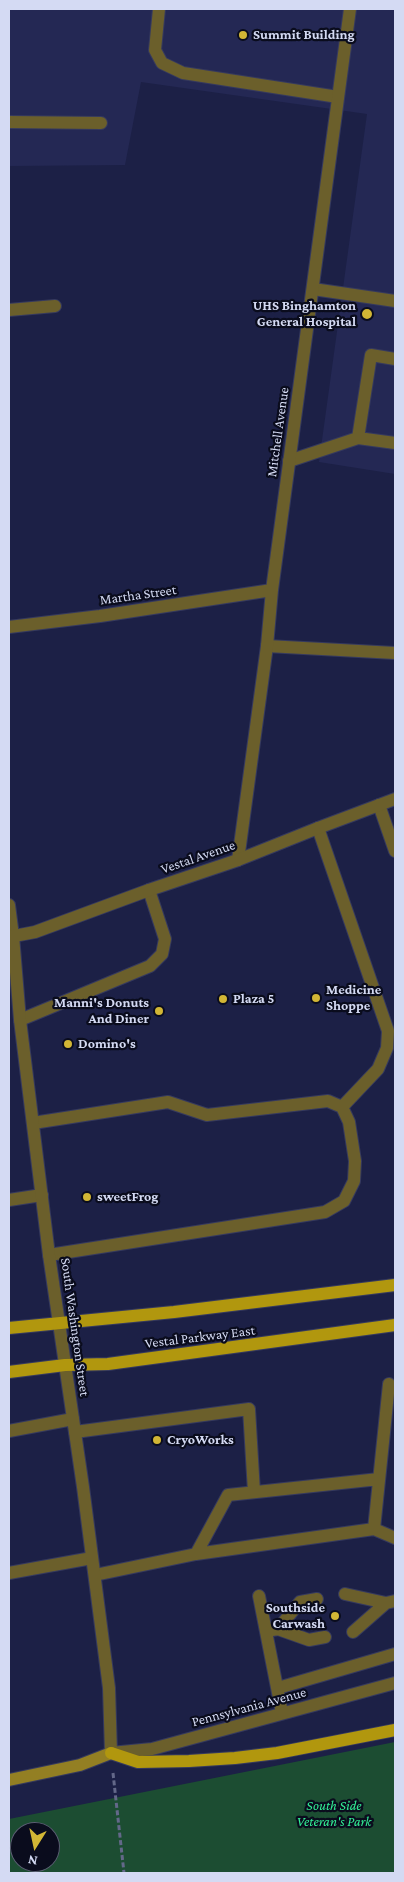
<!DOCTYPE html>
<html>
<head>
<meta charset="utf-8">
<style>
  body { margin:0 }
  #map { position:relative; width:404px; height:1882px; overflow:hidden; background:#1c2046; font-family:"Crimson Pro",serif }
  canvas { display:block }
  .frame { position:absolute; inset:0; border:10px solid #d4daf3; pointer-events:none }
  .north { position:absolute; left:10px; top:1822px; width:50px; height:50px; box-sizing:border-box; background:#0a0c1d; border:1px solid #5b5e73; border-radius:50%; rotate:190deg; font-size:14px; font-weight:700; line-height:20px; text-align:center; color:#d4daf3 }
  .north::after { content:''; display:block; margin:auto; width:18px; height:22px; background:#d2b635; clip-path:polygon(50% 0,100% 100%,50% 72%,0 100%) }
</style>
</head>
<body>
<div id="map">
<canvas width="404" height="1882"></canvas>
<div class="frame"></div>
<div class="north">N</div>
</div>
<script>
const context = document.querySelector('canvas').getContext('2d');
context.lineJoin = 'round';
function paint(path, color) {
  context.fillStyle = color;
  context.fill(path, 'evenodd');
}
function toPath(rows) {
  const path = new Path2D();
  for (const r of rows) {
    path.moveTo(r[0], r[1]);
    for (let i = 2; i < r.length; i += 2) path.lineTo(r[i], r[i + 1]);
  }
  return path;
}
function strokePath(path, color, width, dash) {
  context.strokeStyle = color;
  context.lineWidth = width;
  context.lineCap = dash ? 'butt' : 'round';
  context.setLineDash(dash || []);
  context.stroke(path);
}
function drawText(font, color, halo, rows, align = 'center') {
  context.font = font + ' "Crimson Pro",serif';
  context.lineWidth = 4.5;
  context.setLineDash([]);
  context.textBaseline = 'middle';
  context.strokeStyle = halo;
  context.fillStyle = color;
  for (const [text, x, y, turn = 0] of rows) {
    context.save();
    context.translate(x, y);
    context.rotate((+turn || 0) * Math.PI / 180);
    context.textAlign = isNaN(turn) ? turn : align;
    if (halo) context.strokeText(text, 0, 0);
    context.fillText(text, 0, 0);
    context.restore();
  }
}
paint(toPath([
  [9,9,395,9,395,474,319,462,367,114,141,82,125,165,9,166]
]), '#242854');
paint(toPath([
  [395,1742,395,1873,9,1873,9,1819],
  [20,1832,50,1832,50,1862,20,1862]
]), '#1c4d32');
const service = toPath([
  [159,9,155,50,162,63,183,73,338,97],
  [9,122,101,123],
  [313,289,395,301],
  [358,438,371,355,395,359],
  [289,461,358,438,395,443],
  [267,646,395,653],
  [379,805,395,851],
  [318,828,388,1031,387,1048,378,1069,342,1107],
  [20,1020,150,966,162,954,165,939,149,890],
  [33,1123,168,1102,207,1115,328,1101,342,1107,349,1122,355,1161,354,1181,344,1201,325,1212,49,1255],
  [9,1200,42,1195],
  [9,1431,73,1419],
  [75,1432,249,1409,254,1492],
  [374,1529,389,1384],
  [196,1554,228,1495,379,1479],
  [9,1573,92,1558],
  [95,1575,196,1554,374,1529,395,1538],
  [345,1594,386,1603,395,1601],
  [259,1596,282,1713],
  [278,1629,300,1602,317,1599],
  [266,1631,278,1629,309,1640,325,1637],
  [353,1632,386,1603],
  [278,1688,395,1654]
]);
const minor = toPath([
  [9,310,55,306],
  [9,627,100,616,272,590],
  [238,860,267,646,272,590,350,9],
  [9,905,13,936]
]);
const tertiary = toPath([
  [13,936,20,1020,49,1255,83,1487,109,1688,111,1753,152,1749,395,1683],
  [9,937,35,932,149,890,238,860,318,828,395,799]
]);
const secondary = toPath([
  [9,1780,80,1765,111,1753]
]);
const primary = toPath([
  [9,1328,174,1312,395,1285],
  [9,1372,65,1365,108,1364,395,1325],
  [111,1753,138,1762,189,1761,235,1758,277,1753,395,1730]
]);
strokePath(service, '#363a5e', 14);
strokePath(minor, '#363a5e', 14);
strokePath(tertiary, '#363a5e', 14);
strokePath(secondary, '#363a5e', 14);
strokePath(primary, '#363a5e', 14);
strokePath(toPath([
  [113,1773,124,1873]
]), '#636889', 3, [5, 2.5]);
strokePath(service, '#6b5f2b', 12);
strokePath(minor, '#6b5f2b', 12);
strokePath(tertiary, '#6b5f2b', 12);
strokePath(secondary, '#937f23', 12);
strokePath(primary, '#b1970e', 12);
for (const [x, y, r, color] of [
  [243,35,5,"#d2b635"],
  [367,314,6,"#d2b635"],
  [316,998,5,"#d2b635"],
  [223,999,5,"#d2b635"],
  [159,1011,5,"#d2b635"],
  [68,1044,5,"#d2b635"],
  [87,1197,5,"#d2b635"],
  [157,1440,5,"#d2b635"],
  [335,1616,5,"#d2b635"]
]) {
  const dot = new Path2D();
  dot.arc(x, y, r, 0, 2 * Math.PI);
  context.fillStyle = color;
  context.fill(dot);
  strokePath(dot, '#0a0c1d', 2);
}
drawText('bold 14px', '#d4daf3', '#0a0c1d', [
  ["Summit Building",253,35],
  ["UHS Binghamton",356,306,"right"],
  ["General Hospital",356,322,"right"],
  ["Medicine",326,990],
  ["Shoppe",326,1006],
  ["Plaza 5",233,999],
  ["Manni's Donuts",149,1003,"right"],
  ["And Diner",149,1019,"right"],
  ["Domino's",78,1044],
  ["sweetFrog",97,1197],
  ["CryoWorks",167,1440],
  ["Southside",325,1608,"right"],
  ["Carwash",325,1624,"right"]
], 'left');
drawText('14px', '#d4daf3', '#0a0c1d', [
  ["Mitchell Avenue",278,432,-82],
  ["Martha Street",138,595,-8],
  ["Vestal Avenue",198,857,-19],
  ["South Washington Street",75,1327,82],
  ["Vestal Parkway East",200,1337,-7],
  ["Pennsylvania Avenue",249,1707,-15]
]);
drawText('italic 14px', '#32ef95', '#0a0c1d', [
  ["South Side",334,1806],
  ["Veteran's Park",334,1822]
]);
</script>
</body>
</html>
